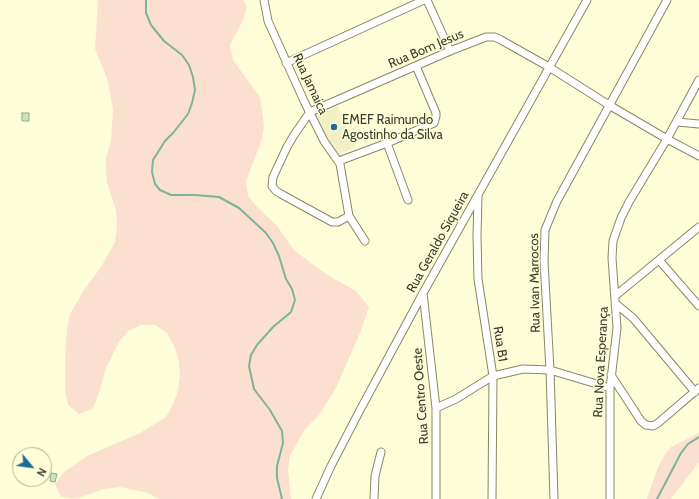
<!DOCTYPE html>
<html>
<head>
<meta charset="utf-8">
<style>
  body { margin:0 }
  #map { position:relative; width:699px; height:499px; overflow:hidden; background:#fdfdd8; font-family:Cabin,sans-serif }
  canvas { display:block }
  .north { position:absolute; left:12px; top:447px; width:40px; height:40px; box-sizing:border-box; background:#fdfdd8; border:1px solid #b0b094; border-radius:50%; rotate:119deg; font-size:11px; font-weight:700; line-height:16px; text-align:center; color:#3d3d2e }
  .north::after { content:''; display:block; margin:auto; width:14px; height:18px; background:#206a9d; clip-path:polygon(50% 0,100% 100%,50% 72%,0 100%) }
</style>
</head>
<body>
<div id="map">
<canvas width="699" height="499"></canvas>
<div class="north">N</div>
</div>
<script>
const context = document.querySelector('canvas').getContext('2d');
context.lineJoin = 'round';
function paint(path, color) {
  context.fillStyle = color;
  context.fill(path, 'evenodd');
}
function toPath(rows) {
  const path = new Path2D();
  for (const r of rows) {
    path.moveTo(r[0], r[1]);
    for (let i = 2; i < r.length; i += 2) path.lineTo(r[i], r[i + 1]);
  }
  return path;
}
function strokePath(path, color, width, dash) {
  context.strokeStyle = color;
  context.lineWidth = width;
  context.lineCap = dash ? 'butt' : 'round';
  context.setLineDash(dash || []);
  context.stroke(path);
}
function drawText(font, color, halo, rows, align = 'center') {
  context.font = font + ' Cabin,sans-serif';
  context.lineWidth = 3;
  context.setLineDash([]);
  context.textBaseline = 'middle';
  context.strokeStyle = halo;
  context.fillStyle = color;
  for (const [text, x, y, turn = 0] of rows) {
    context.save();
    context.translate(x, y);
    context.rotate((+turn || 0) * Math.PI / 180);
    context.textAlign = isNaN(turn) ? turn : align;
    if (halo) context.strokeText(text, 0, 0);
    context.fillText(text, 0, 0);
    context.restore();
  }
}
paint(toPath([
  [338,106,356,147,339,154,328,141,315,114]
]), '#f2f1c5');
paint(toPath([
  [98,0,243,0,247,6,243,20,230,45,233,60,260,97,264,126,262,139,246,181,248,196,257,207,277,226,295,251,326,274,356,291,369,307,362,328,336,388,319,415,304,430,290,456,288,470,291,499,159,499,148,493,120,487,104,489,76,499,61,497,55,484,64,472,87,456,140,433,166,417,173,404,178,391,180,376,179,362,175,348,167,333,155,325,141,325,128,331,119,342,106,368,98,396,92,409,79,414,68,405,65,390,65,359,67,329,70,314,84,290,101,267,115,242,117,227,116,210,107,183,106,168,106,158,111,140,113,109,107,78,95,49],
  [699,433,699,462,671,499,647,499,658,467,664,456,671,447]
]), '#fbe0d0');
strokePath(toPath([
  [146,0,146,13,151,25,164,41,182,55,189,65,193,77,195,90,192,103,188,114,173,133,165,141,153,160,152,172,155,184,160,190,171,195,195,195,219,197,239,208,266,233,273,243,279,256,286,279,292,289,295,300,291,312,273,327,257,345,251,355,249,366,254,389,270,410,282,431,283,443,277,466,277,478,282,499],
  [657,499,681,453,688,444,699,437]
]), '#7eb498', 2);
const building = toPath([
  [22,113,29,113,29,121,22,121,22,113],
  [51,473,57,474,55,482,50,481,51,473]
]);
paint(building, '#c9e7b8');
strokePath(building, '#96a88a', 1);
const minor = toPath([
  [264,0,268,21,304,101,324,141,340,164,349,216,365,241],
  [427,0,450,51],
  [286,63,424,0],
  [677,122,699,124],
  [387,143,408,200],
  [339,161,387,143,434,123,436,116,436,113,416,66],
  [478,196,477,236,478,279,493,376,492,499],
  [349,216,338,222,332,222,281,194,276,191,272,186,273,177,287,147,294,135,310,112,450,51,486,37,495,37,501,40,549,67,609,105,667,139,699,156],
  [659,260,699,306],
  [423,293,436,408,436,499],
  [615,296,699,227],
  [616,304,633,318,644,331,695,392],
  [611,375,641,421,646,425,653,426,658,423,699,388],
  [436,408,456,399,493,376,523,369,550,370,610,388],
  [316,499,331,466,359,412,423,293,587,0],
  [374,499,375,476,381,452],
  [554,499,550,370,544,261,545,230,557,201,667,0],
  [610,499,610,388,617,328,612,258,613,241,621,218,629,202,667,139,699,80]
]);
strokePath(minor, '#898867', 9);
strokePath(minor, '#fff', 7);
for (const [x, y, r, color] of [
  [334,127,4,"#206a9d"]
]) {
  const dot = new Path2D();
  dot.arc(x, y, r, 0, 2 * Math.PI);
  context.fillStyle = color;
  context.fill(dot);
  strokePath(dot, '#fdfdd8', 1.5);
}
drawText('13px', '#3d3d2e', '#fdfdd8', [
  ["Rua Bom Jesus",426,49,-23],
  ["Rua Jamaica",310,84,65],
  ["Rua Geraldo Siqueira",438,242,-61],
  ["Rua Ivan Marrocos",535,283,-91],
  ["Rua B1",500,344,81],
  ["Rua Nova Esperança",601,362,-87],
  ["Rua Centro Oeste",421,396,-94]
]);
drawText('13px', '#3d3d2e', '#fdfdd8', [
  ["EMEF Raimundo",342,120],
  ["Agostinho da Silva",342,135]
], 'left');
</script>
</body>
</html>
